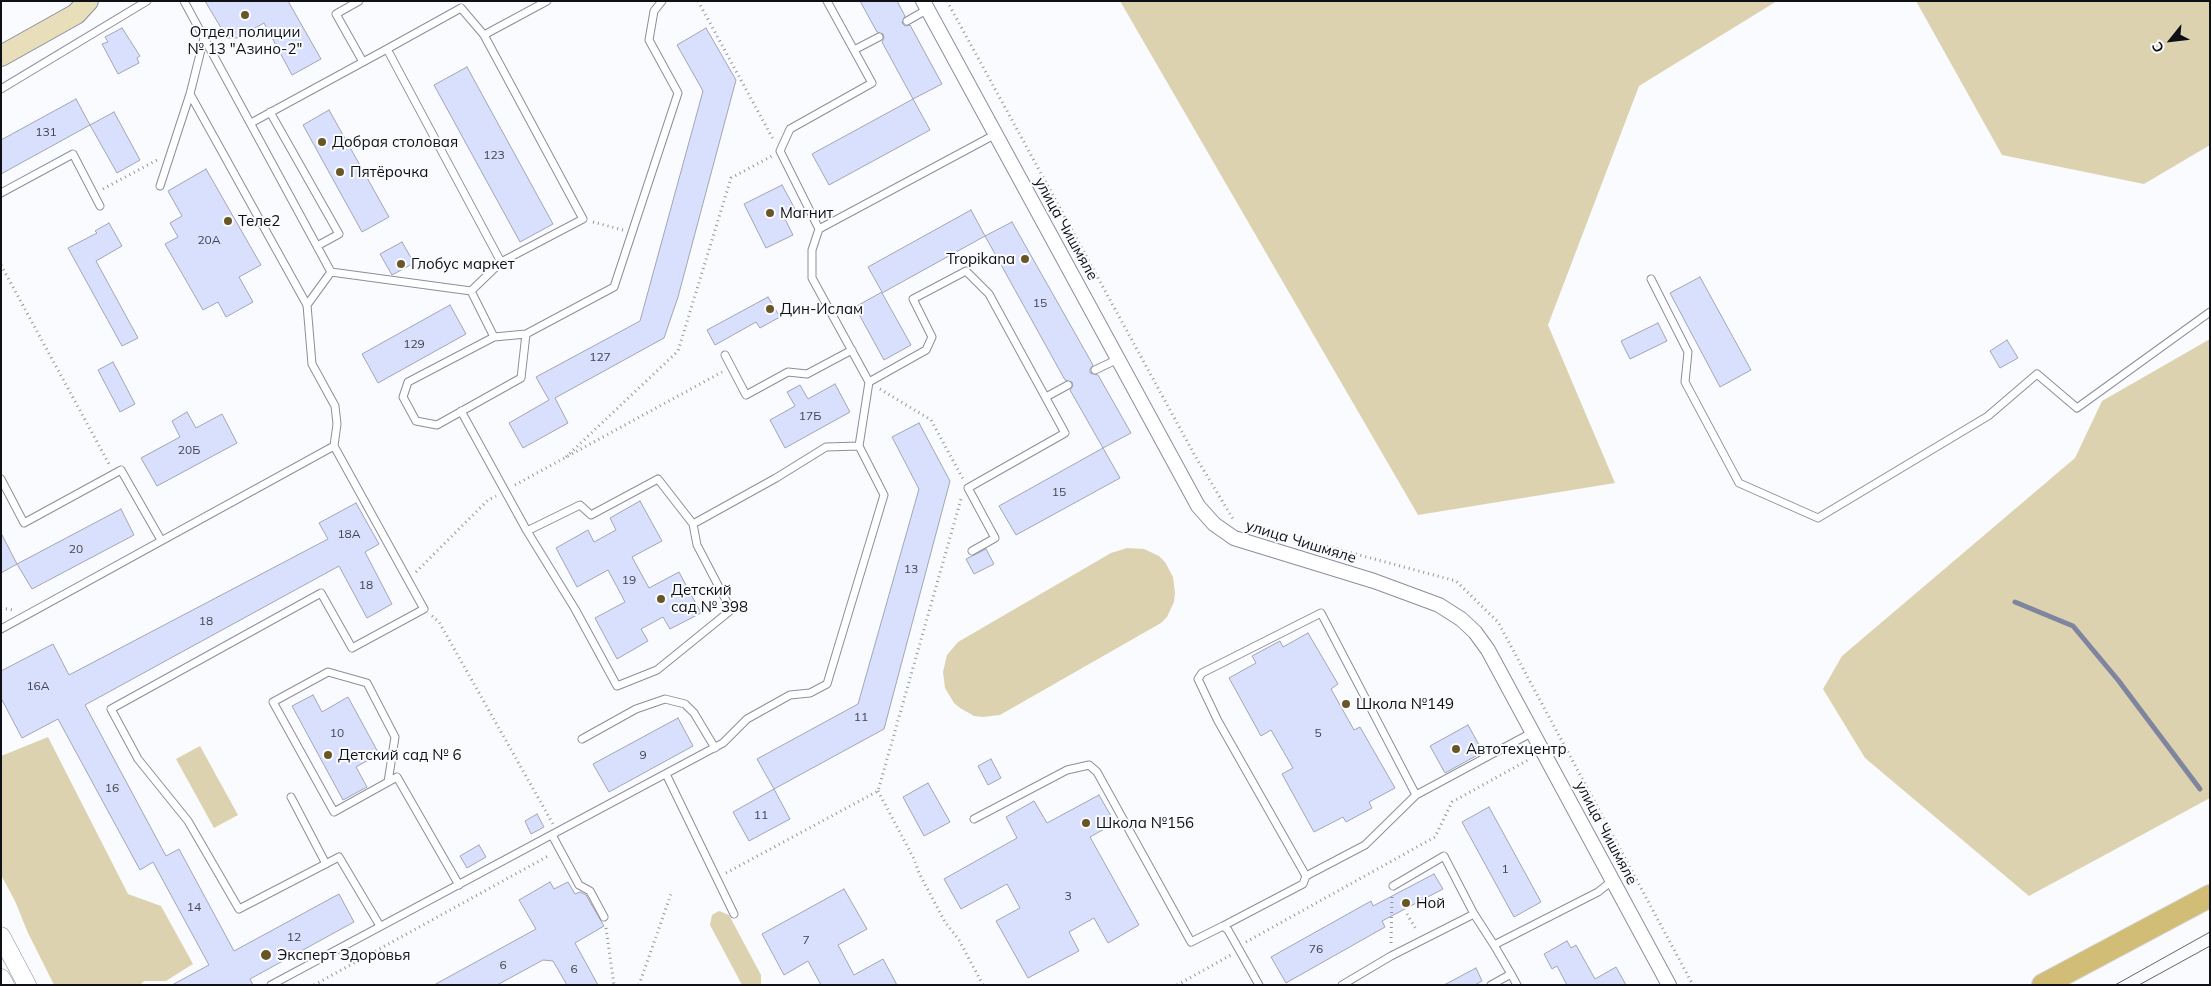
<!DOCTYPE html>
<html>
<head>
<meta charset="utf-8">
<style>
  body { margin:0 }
  #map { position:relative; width:2211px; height:986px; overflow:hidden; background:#fafbfe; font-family:Mulish,sans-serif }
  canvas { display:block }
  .frame { position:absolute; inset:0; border:2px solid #0f1015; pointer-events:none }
  .north { position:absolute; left:2146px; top:15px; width:50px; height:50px; -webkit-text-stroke:4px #fafbfe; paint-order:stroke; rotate:241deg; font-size:14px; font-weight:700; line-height:20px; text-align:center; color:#0f1015 }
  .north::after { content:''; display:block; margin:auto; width:18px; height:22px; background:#0f1015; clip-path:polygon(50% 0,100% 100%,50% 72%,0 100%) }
</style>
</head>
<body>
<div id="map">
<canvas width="2211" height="986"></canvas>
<div class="frame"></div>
<div class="north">С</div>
</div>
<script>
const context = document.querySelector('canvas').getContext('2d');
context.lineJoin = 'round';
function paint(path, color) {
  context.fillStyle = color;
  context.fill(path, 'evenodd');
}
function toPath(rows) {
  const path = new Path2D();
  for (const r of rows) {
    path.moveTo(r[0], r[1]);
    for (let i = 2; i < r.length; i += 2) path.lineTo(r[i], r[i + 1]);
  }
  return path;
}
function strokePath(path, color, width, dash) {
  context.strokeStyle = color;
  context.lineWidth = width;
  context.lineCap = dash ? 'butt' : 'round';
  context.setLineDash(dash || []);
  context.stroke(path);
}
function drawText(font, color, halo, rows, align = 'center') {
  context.font = font + ' Mulish,sans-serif';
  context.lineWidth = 4;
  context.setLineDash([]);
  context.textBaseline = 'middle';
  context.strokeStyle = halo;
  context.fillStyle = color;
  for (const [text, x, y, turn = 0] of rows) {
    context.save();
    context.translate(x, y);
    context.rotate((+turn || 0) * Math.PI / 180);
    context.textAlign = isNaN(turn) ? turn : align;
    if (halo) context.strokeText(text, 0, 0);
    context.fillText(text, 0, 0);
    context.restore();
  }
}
paint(toPath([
  [1120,1,1777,1,1639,86,1548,325,1615,483,1418,515],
  [1916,1,2210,1,2210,145,2144,184,2002,155],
  [2210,339,2210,798,2029,896,1865,758,1823,689,1842,656,2075,458,2102,401],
  [1127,548,1144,549,1159,556,1165,562,1173,577,1175,593,1174,602,1167,617,1161,623,1000,715,983,717,974,716,960,708,954,703,945,688,943,672,947,655,958,642,1111,553],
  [48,737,128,894,161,906,193,964,166,981,144,981,140,985,54,985,28,933,15,901,1,875,1,756],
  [200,746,238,815,214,828,176,759],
  [719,911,729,915,761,975,761,985,742,985,710,925,712,915]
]), '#ddd2b0');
strokePath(toPath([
  [2015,602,2073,626,2118,680,2200,789]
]), '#7f859e', 5);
const building = toPath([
  [205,1,288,1,321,59,292,75,264,23,237,38,227,38,205,1],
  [860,1,897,1,905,16,902,23,905,26,910,25,942,84,913,99,930,130,829,185,812,154,913,99,882,42,884,38,883,34,877,32,860,1],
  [122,28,140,56,137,58,139,63,118,74,102,44,108,42,105,37,122,28],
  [706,28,736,80,678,297,664,338,555,398,568,423,523,448,509,423,549,400,536,377,640,321,703,91,677,45,706,28],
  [467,67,553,224,520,242,434,85,467,67],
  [76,99,90,125,1,174,1,140,76,99],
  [329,110,389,217,362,232,303,125,329,110],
  [114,112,140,160,117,173,90,125,114,112],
  [206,169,261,265,239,277,253,302,226,317,218,302,203,310,165,244,178,237,170,223,182,216,168,191,206,169],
  [782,185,795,209,783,215,793,235,766,248,744,204,782,185],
  [971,210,985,236,882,293,911,345,884,360,855,307,882,292,868,267,971,210],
  [1012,222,1093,365,1090,369,1090,373,1098,375,1131,433,1103,448,1070,390,1073,386,1072,382,1065,380,985,236,1012,222],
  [109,223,122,246,96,261,138,338,122,346,68,248,97,233,95,231,109,223],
  [402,242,414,263,392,275,380,254,402,242],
  [1700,277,1751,370,1720,387,1670,293,1700,277],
  [768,297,780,317,760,328,756,322,715,345,707,330,768,297],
  [450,305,466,334,378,383,362,354,450,305],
  [1658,323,1667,341,1630,359,1621,341,1658,323],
  [2007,340,2018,358,2000,368,1990,351,2007,340],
  [113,362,135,404,120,412,98,370,113,362],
  [835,384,850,412,785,448,770,420,795,406,787,392,800,385,808,399,835,384],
  [187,412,196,428,222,414,237,443,157,486,141,458,180,437,172,421,187,412],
  [919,423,950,481,884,729,774,789,757,759,858,704,919,489,892,437,919,423],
  [1103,448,1120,478,1016,535,999,506,1103,448],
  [640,501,662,541,632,557,649,588,679,572,701,613,670,629,663,617,641,629,648,641,617,659,595,618,625,602,608,570,577,587,556,548,588,530,594,542,616,530,610,518,640,501],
  [356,503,379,544,365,552,392,604,367,618,339,566,85,705,166,856,179,849,234,951,339,894,354,922,250,979,253,985,172,985,209,965,153,862,140,870,58,719,22,738,1,698,1,671,53,644,69,675,328,539,319,523,356,503],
  [121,509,134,535,32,589,17,564,121,509],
  [1,533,17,564,1,573,1,533],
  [986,549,994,564,974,574,966,559,986,549],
  [1308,633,1338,684,1331,689,1354,730,1360,727,1395,788,1369,802,1372,808,1346,822,1343,817,1314,832,1282,774,1293,768,1271,730,1261,736,1229,678,1256,663,1252,656,1280,641,1283,647,1308,633],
  [313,695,322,712,348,697,379,754,356,767,367,787,343,800,292,706,313,695],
  [678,718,693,746,609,792,593,764,678,718],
  [1468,725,1483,752,1445,773,1430,746,1468,725],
  [991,759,1001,778,988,785,978,766,991,759],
  [928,783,950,822,924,836,903,797,928,783],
  [774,789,790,819,749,841,733,812,774,789],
  [1099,795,1115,823,1090,837,1139,925,1108,943,1094,918,1069,932,1079,951,1028,978,996,921,1020,908,1007,884,961,909,944,879,1017,838,1006,817,1034,801,1047,823,1099,795],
  [1489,807,1541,902,1514,917,1462,822,1489,807],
  [537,814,544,827,531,834,525,821,537,814],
  [479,845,486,857,467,868,460,856,479,845],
  [1434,874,1443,889,1382,921,1385,927,1286,983,1271,957,1371,901,1373,906,1434,874],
  [550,882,554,889,568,882,575,894,580,892,586,895,604,926,575,943,598,985,567,985,553,961,543,960,497,985,434,985,536,929,519,900,550,882],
  [844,889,867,929,838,945,854,975,883,959,897,985,821,985,808,961,784,975,762,934,844,889],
  [1567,941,1571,948,1576,945,1595,979,1616,967,1626,985,1567,985,1557,966,1552,969,1544,954,1567,941],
  [1476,968,1482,981,1475,985,1444,985,1476,968]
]);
paint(building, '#d9e0fd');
strokePath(building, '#a1a5b4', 1);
const service = toPath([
  [184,1,331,272,471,291,494,337],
  [359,1,336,14,363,62,387,49],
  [461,8,484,35,583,219,501,262,387,49,461,8],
  [907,21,928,9],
  [484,35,547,1],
  [204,38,190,94,307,305],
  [854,50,879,37],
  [1,89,147,1],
  [270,112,339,234,317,246],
  [251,123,363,62],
  [160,186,190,94],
  [1,193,73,154,100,206],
  [819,229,780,151,790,129,872,83,827,1],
  [331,272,307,305,312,364,335,406,337,424,334,446],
  [1651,279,1688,352,1685,382,1739,483,1818,518,1988,416,2037,374,2077,408,2210,312],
  [471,291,501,262],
  [526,334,614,287,678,93,649,40,654,11,662,1],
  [526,334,521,378,437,425,416,421,403,397,408,382,494,337,526,334],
  [725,355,746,395,788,372,807,374,852,350],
  [1095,370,1118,359],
  [1046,397,1068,385],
  [461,411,527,531,575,609,617,686,657,670,731,610,697,545,693,524,658,479,591,515,580,505,527,531],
  [1,479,24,523,121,470,161,540],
  [693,524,776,478,826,447,859,446],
  [972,551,995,538,968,488,1065,433,989,294,966,271,913,299,932,337,926,350,869,382,812,278,812,250,819,229,996,134],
  [1,629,334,446,424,609,352,648,321,593,111,709,138,759,188,821,239,909,339,857,380,926],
  [582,739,636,709,665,699,685,704,694,713,715,748],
  [666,774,734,914],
  [388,782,395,737,367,683,328,672,273,702,334,812,397,777,459,885],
  [291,797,326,864],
  [974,819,1067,770,1089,765,1097,772,1191,942,1223,926,1228,930,1259,985],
  [552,835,579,885,590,891,604,917],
  [1306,876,1218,721,1198,679,1202,673,1321,613,1416,795,1533,732],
  [1393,886,1444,856,1474,914],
  [1223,926,1303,884,1306,876,1365,845,1416,795],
  [1511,974,1517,985],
  [271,985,723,743,747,719,790,695,810,693,827,684,884,495,859,446,869,382],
  [1342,985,1391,956,1474,914,1494,945],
  [1491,985,1511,974,1494,945,1598,892,1613,880]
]);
const minor = toPath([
  [923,1,1198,506,1214,524,1234,538,1374,581,1439,605,1461,619,1475,632,1488,650,1669,985]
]);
const tertiary = toPath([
  [1,936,27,985],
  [1,978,5,985]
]);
const secondary = toPath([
  [1,56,76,14,88,1]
]);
const primary = toPath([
  [2043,985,2210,896]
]);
strokePath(service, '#8b8f9d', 9);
strokePath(minor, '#8b8f9d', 16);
strokePath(tertiary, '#8b8f9d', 19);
strokePath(secondary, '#8b8f9d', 22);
strokePath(primary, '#d4d4d5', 24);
strokePath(toPath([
  [698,1,773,139],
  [947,1,1194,454,1233,519],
  [103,189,157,160],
  [593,222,623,230],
  [1,265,109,464],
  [880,389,931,420,963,479],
  [566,457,678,351,731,178,772,156],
  [515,485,722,372],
  [1259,528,1456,581,1498,622,1693,985],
  [416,572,488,500,496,496],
  [1,608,13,610],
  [432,616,439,622,553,824],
  [878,791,914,859,919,873,945,922,959,940,983,985],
  [726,873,878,791,961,499],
  [1407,914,1417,931],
  [606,928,614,985],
  [1246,942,1435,837,1452,802,1528,760],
  [1391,943,1392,897],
  [314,985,550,855],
  [639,985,672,891],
  [1177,985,1231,955]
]), '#959699', 3, [1, 4]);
strokePath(service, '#fff', 7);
strokePath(minor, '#fff', 14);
strokePath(tertiary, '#fff', 18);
strokePath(secondary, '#e8deba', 20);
strokePath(primary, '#d1bd75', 22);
strokePath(toPath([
  [2115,985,2210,932],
  [2139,985,2210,946]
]), '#65666b', 1);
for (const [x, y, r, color] of [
  [245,15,5,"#685725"],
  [322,142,5,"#685725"],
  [340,172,5,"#685725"],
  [770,213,5,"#685725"],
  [228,221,5,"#685725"],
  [1025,259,5,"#685725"],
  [401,264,5,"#685725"],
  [770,309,5,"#685725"],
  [661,599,5,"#685725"],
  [1346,704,5,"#685725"],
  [1456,749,5,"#685725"],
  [328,755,5,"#685725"],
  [1086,823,5,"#685725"],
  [1406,903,5,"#685725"],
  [266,955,6,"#685725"]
]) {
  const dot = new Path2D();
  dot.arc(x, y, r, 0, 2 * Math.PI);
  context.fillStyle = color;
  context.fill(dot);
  strokePath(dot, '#fafbfe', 2);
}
drawText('12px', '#42444f', null, [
  ["131",46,132],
  ["123",494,155],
  ["20А",209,240],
  ["15",1040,303],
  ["129",414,344],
  ["127",600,357],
  ["17Б",810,416],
  ["20Б",189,450],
  ["15",1059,492],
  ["18А",349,534],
  ["20",76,549],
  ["13",911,569],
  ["19",629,580],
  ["18",366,585],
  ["18",206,621],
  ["16А",38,686],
  ["11",861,717],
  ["10",337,733],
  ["5",1318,733],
  ["9",643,755],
  ["16",112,788],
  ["11",761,815],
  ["1",1505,869],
  ["3",1068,896],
  ["14",194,907],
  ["12",294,937],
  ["7",806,940],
  ["76",1316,949],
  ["6",503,965],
  ["6",574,969]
]);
drawText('15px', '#0f1015', '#fafbfe', [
  ["Отдел полиции",245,32,"center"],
  ["№ 13 \"Азино-2\"",245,49,"center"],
  ["Добрая столовая",332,142],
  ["Пятёрочка",350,172],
  ["Магнит",780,213],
  ["Теле2",238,221],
  ["Tropikana",1015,259,"right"],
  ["Глобус маркет",411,264],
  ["Дин-Ислам",780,309],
  ["Детский",671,590],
  ["сад № 398",671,607],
  ["Школа №149",1356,704],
  ["Автотехцентр",1466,749],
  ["Детский сад № 6",338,755],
  ["Школа №156",1096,823],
  ["Ной",1416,903],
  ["Эксперт Здоровья",277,955]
], 'left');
drawText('15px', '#0f1015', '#fafbfe', [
  ["улица Чишмяле",1066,229,61],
  ["улица Чишмяле",1301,542,17],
  ["улица Чишмяле",1606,833,62]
]);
</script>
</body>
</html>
